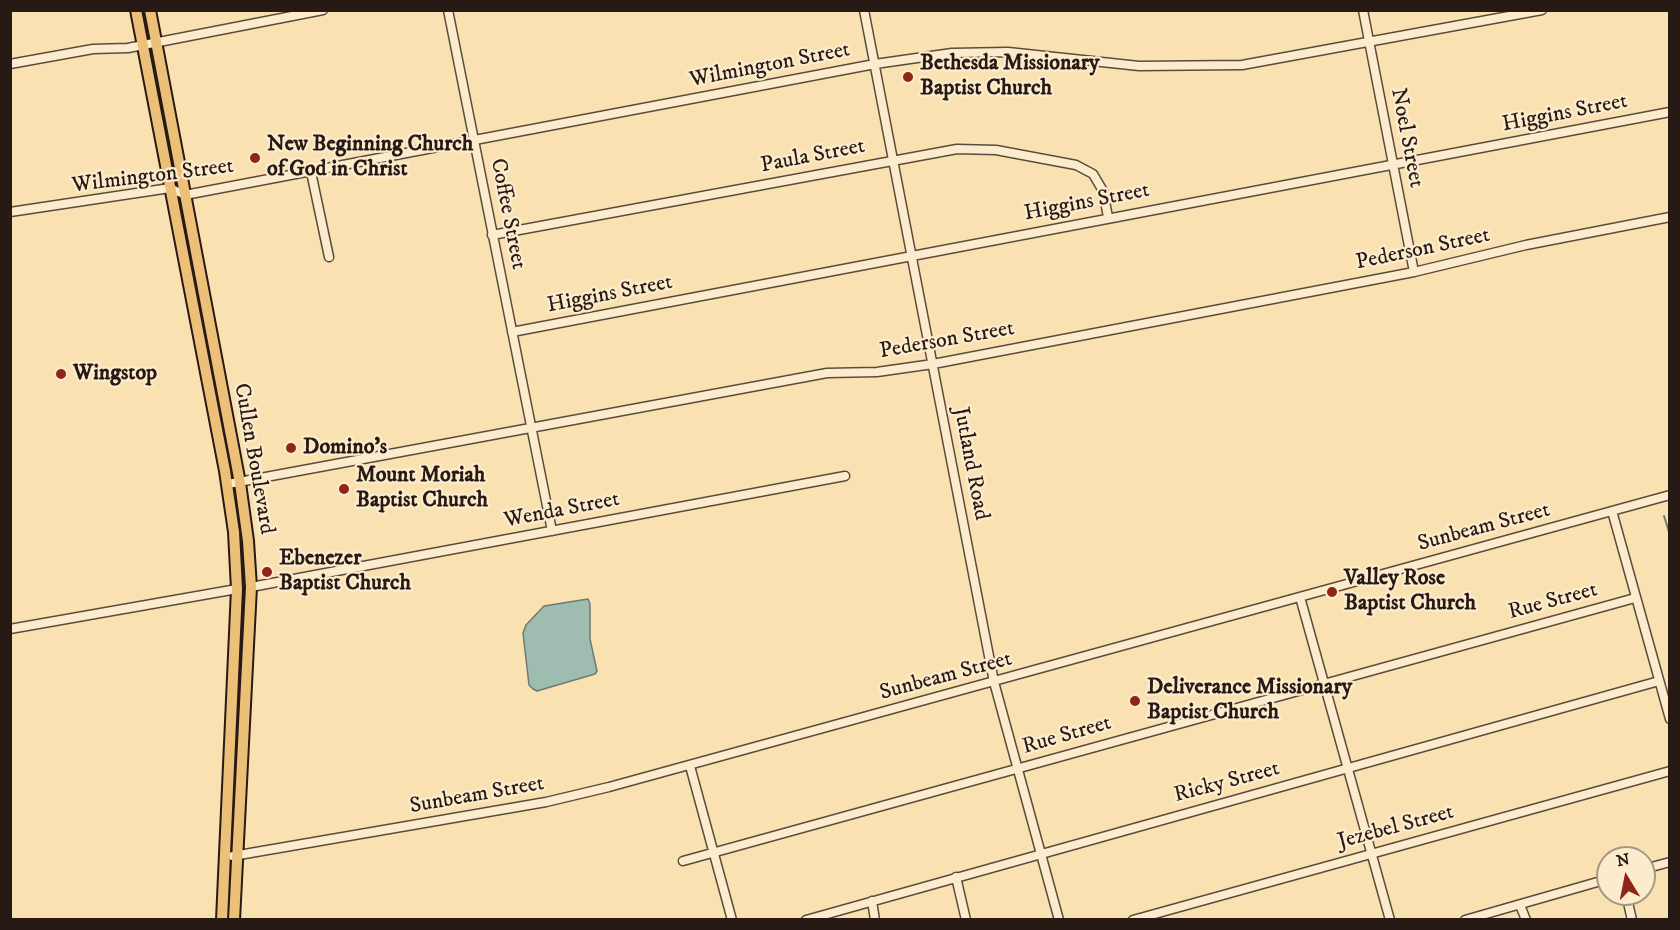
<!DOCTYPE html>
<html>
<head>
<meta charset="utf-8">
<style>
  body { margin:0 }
  #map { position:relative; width:1680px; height:930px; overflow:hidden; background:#fae1b2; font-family:"IM FELL DW Pica",serif }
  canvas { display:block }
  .frame { position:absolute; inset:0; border:12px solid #271914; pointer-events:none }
  .north { position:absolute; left:1596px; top:846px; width:60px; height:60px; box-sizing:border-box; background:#fceccd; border:2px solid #a79883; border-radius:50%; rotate:350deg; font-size:16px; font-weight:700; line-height:24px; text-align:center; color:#271914 }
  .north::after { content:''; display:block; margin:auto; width:21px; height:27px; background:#8f2418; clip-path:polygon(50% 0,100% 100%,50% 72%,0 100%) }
</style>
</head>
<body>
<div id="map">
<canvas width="1680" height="930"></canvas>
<div class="frame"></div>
<div class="north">N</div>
</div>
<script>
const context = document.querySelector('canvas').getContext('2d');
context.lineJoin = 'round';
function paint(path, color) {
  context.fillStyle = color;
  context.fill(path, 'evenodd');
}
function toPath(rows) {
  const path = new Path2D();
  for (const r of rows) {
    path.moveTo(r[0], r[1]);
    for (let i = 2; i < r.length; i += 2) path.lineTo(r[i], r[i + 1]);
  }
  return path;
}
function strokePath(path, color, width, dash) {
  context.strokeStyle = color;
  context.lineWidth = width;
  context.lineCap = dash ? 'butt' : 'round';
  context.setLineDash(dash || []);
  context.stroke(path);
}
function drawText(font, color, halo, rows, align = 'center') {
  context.font = font + ' "IM FELL DW Pica",serif';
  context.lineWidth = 4.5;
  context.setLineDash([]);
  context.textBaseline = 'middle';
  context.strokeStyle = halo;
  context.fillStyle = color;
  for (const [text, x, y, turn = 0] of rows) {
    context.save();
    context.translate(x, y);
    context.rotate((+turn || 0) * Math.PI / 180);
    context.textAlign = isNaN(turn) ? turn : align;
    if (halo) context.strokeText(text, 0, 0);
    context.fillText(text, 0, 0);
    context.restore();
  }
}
const water = toPath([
  [588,599,590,604,590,639,597,671,595,674,537,691,533,689,529,685,523,633,526,625,544,606,588,599]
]);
paint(water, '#9ebdb0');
strokePath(water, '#6e7b72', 1.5);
strokePath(toPath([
  [1664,516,1670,535]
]), '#6e7b72', 2);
const minor = toPath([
  [448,10,552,531],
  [864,10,994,682,1059,920],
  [1363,10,1414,272],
  [10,64,93,49,128,48,323,10],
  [311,172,329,257],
  [10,212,170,188,185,195,875,64,952,53,1008,52,1139,66,1242,65,1542,10],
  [492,235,957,149,996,150,1076,165,1093,174,1103,191,1108,217],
  [512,332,1670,112],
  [228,484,827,373,877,372,933,364,1414,272,1526,245,1670,217],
  [1612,511,1670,719],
  [251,587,845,476],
  [1300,597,1390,920],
  [10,629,237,589],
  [690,766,732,920],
  [233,856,546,802,609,787,1670,495],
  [683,861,1635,598],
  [1644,869,1670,862],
  [956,877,966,920],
  [1626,894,1632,920],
  [872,901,875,920],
  [1520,905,1526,920],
  [806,920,1659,681],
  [1133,920,1670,771],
  [1465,920,1608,879]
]);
const major = toPath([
  [136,10,225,471,234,532,237,589,222,920],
  [150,10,240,483,248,541,251,587,234,920]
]);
strokePath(minor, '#5c4b3c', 11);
strokePath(major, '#271914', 14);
strokePath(minor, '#fceccd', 8);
strokePath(major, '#edc079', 10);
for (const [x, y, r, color] of [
  [908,77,6,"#8f2418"],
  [255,158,6,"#8f2418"],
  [61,374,6,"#8f2418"],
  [291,448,6,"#8f2418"],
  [344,489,6,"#8f2418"],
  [267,572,6,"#8f2418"],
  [1332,592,6,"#8f2418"],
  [1135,701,6,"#8f2418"]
]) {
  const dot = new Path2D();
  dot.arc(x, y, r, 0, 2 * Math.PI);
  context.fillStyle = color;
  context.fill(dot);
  strokePath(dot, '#fceccd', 2);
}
drawText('bold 22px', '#271914', '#fceccd', [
  ["Bethesda Missionary",920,64],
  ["Baptist Church",920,89],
  ["New Beginning Church",267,145],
  ["of God in Christ",267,170],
  ["Wingstop",73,374],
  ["Domino's",303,448],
  ["Mount Moriah",356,476],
  ["Baptist Church",356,501],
  ["Ebenezer",279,559],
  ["Baptist Church",279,584],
  ["Valley Rose",1344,579],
  ["Baptist Church",1344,604],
  ["Deliverance Missionary",1147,688],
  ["Baptist Church",1147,713]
], 'left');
drawText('22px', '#271914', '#fceccd', [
  ["Wilmington Street",770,66,-11],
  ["Higgins Street",1565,114,-11],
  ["Noel Street",1406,138,79],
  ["Paula Street",813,157,-11],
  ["Wilmington Street",153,177,-7],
  ["Higgins Street",1087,203,-11],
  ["Coffee Street",507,214,79],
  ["Pederson Street",1423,250,-12],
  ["Higgins Street",610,295,-11],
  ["Pederson Street",947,341,-10],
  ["Cullen Boulevard",253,459,80],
  ["Jutland Road",970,464,79],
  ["Wenda Street",562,511,-11],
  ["Sunbeam Street",1484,528,-15],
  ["Rue Street",1553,602,-15],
  ["Sunbeam Street",946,677,-15],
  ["Rue Street",1067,736,-16],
  ["Ricky Street",1227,783,-15],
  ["Sunbeam Street",477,796,-10],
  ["Jezebel Street",1396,828,-15]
]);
</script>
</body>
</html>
